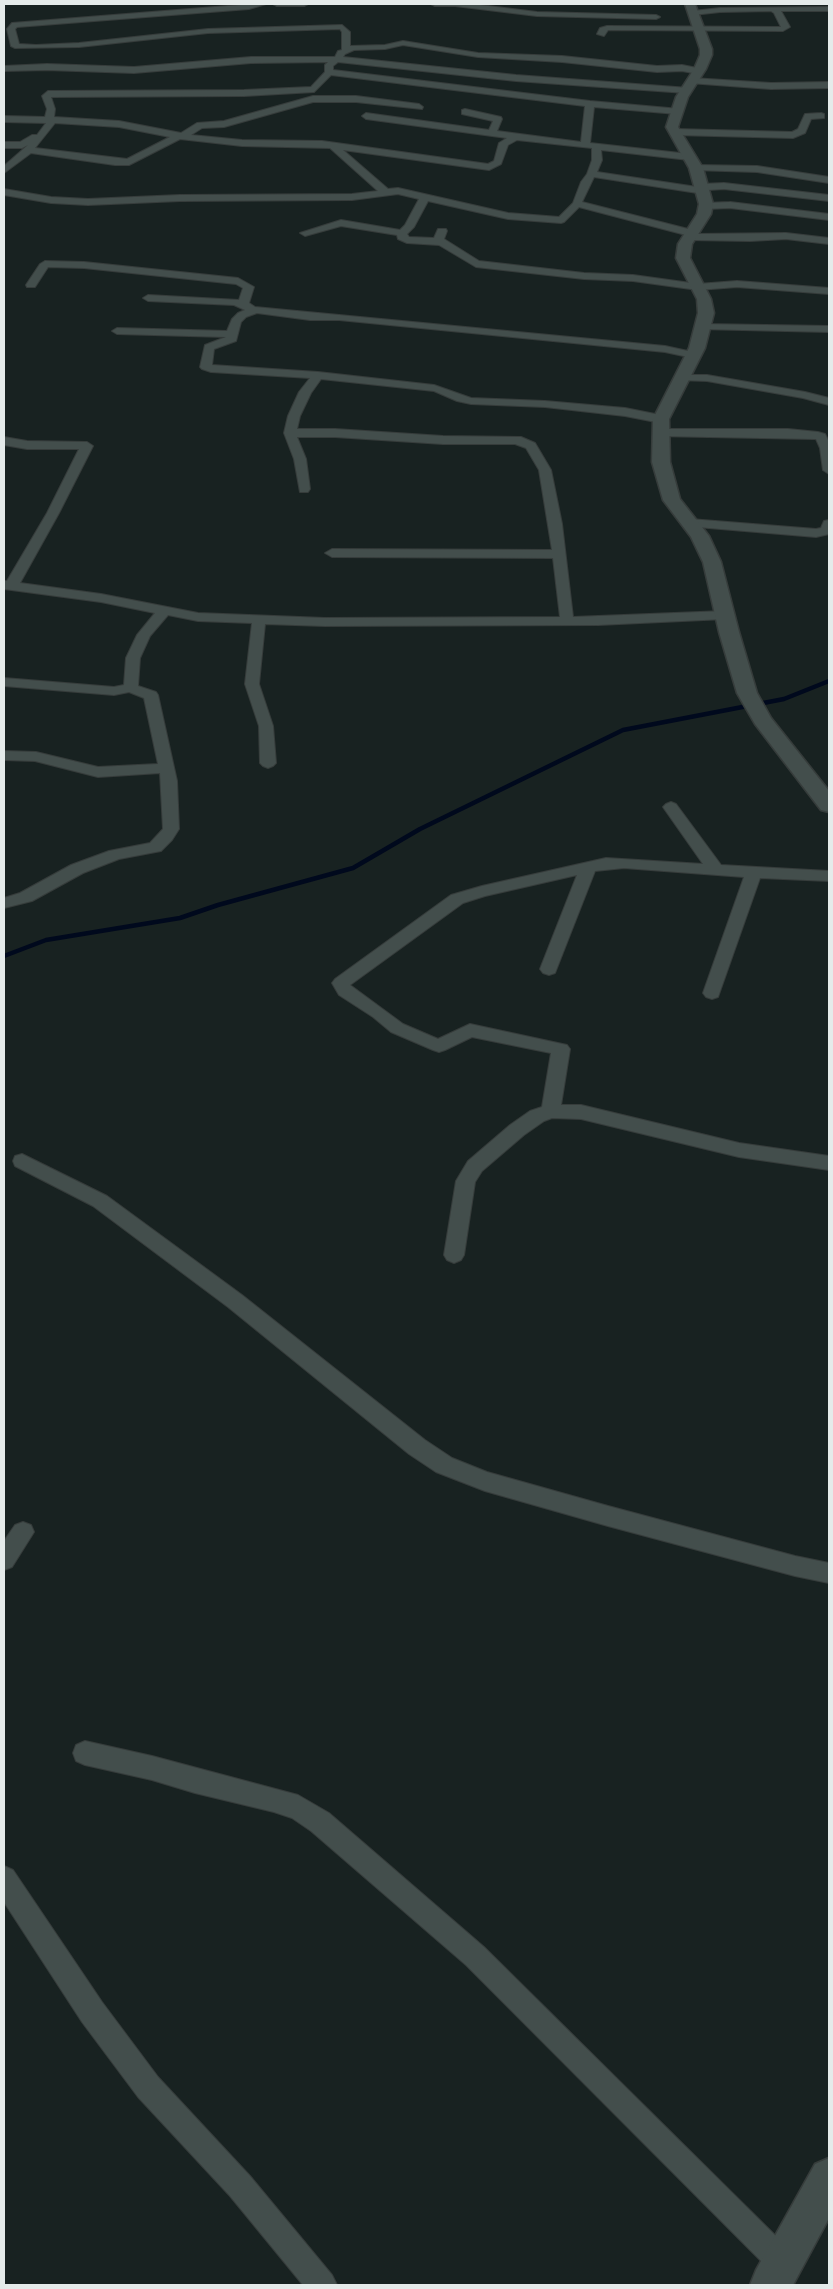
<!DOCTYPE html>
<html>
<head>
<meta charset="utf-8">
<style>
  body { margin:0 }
  #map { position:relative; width:833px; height:2289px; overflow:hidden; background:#182221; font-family:"Alegreya Sans",sans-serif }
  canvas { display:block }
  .frame { position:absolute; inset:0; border:5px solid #e5ebea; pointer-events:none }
</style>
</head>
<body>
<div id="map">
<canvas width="833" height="2289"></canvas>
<div class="frame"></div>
</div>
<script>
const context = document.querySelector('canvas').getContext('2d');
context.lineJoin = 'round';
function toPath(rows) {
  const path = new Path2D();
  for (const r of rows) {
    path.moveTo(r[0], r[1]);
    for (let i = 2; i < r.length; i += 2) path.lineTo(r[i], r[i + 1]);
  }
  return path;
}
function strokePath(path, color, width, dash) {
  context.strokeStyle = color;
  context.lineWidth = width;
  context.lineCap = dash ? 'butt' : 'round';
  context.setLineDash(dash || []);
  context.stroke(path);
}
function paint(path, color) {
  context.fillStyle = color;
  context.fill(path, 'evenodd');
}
strokePath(toPath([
  [4,956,46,940,180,918,218,905,353,868,420,829,623,730,784,699,829,681]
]), '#00091d', 4.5);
const street = toPath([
  [253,4,266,4,249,9,17,27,15,29,19,44,36,45,79,43,208,29,342,25,350,32,350,46,385,45,403,41,478,53,562,56,657,66,682,65,702,69,702,73,699,74,682,71,657,72,562,62,478,57,403,45,385,49,354,50,345,54,343,57,516,75,689,88,690,90,686,93,516,81,338,62,333,66,333,70,590,101,680,109,680,113,677,114,594,107,590,143,689,154,694,157,689,160,601,150,602,160,597,172,697,187,702,184,724,183,829,195,829,201,724,189,708,190,707,193,704,194,594,177,582,202,696,231,696,234,786,233,829,238,829,244,786,239,750,241,689,240,684,237,686,235,579,207,564,222,561,223,508,219,428,201,414,227,407,234,409,237,434,238,438,229,446,229,447,231,444,239,479,261,584,273,633,275,698,284,737,281,829,288,829,294,737,287,698,290,633,281,584,279,476,267,439,245,407,243,398,239,397,235,341,226,305,236,300,233,341,220,400,230,405,225,419,199,398,194,352,200,180,201,88,205,51,203,4,195,4,189,51,197,88,199,180,195,352,194,378,191,330,148,242,146,180,139,129,165,115,165,31,153,4,173,4,166,28,145,22,148,4,148,4,142,20,142,32,135,37,135,46,123,4,122,4,116,45,117,47,109,42,96,48,91,244,90,311,87,325,72,325,65,328,62,251,63,134,73,47,70,4,71,4,66,47,64,134,67,251,57,335,57,338,51,342,50,342,32,340,29,208,33,79,47,15,48,11,46,7,29,12,23,253,4],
  [331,75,585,106,581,142,497,131,502,119,501,117,465,109,462,110,462,114,493,121,489,130,366,113,362,116,366,119,507,138,499,143,494,161,488,164,322,141,242,140,191,135,202,128,224,127,313,102,356,102,422,109,423,107,419,104,356,96,313,96,224,121,197,123,181,133,119,121,54,117,55,109,51,97,244,96,314,92,331,75],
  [55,123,119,127,170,137,127,159,35,148,55,123],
  [517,140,592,148,592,160,587,174,581,182,573,203,559,217,508,213,398,188,388,189,343,150,489,170,501,164,508,145,517,140],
  [273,4,308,4,304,6,277,6,273,4],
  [431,4,472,4,537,12,656,15,660,17,656,19,537,16,455,6,435,6,431,4],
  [829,7,829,11,781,11,790,27,783,31,608,30,604,36,597,34,600,28,607,26,781,27,774,13,771,11,720,12,693,15,689,13,693,11,720,8,829,7],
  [692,78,771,83,829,82,829,88,771,89,689,83,688,81,692,78],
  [821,113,824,114,824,118,811,119,805,133,793,138,675,135,670,132,675,129,792,132,798,129,805,114,821,113],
  [696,165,757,166,829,177,829,183,757,172,693,170,691,168,696,165],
  [730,202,829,214,829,220,730,208,705,209,700,206,705,203,730,202],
  [45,261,84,262,238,278,254,287,249,303,255,307,665,346,697,353,699,355,693,358,665,352,339,320,310,320,257,313,246,317,241,322,236,341,214,349,212,365,318,372,434,385,471,398,545,401,625,408,665,416,667,419,665,422,661,423,625,416,545,407,471,404,457,401,434,391,321,379,311,393,300,416,297,429,335,429,443,436,521,437,535,443,551,470,562,524,573,617,725,611,732,615,725,619,598,625,325,626,265,624,259,684,273,726,276,763,273,766,268,768,263,766,260,763,259,726,245,684,252,623,198,621,168,615,150,636,140,658,138,686,156,692,158,695,177,781,179,829,172,840,161,851,119,859,83,873,32,901,4,908,4,898,20,893,71,865,109,851,150,843,163,829,160,773,98,777,35,761,4,760,4,751,36,752,98,767,158,764,144,698,129,692,114,695,4,686,4,678,114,687,124,685,126,658,137,635,155,613,101,602,4,589,4,581,7,581,47,513,79,449,27,449,4,445,4,437,27,441,87,442,93,446,59,513,20,583,101,594,198,613,325,618,560,617,553,558,332,557,325,553,332,549,552,550,539,470,526,448,515,444,443,444,335,437,297,437,306,459,310,489,308,492,300,492,294,459,284,433,288,416,299,392,310,378,211,372,202,369,200,367,205,345,226,337,117,334,112,331,117,328,227,331,232,319,238,313,245,310,234,305,148,301,143,298,148,295,239,300,243,288,236,284,84,268,48,267,35,287,27,287,26,285,40,264,45,261],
  [703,324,829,326,829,332,699,329,699,325,703,324],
  [682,375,707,375,805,392,829,398,829,405,803,398,707,381,678,380,676,378,682,375],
  [660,429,788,429,818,432,825,434,829,442,829,474,823,470,820,448,816,439,813,439,656,436,654,433,660,429],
  [690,519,816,529,821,528,824,521,829,520,829,534,816,537,685,526,684,523,685,520,690,519],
  [671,802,676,804,721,865,829,871,829,881,760,878,718,997,712,999,706,997,703,993,744,877,624,868,595,871,555,973,549,975,543,973,540,969,577,875,485,896,463,903,350,985,403,1024,438,1039,470,1024,567,1045,570,1049,561,1105,581,1105,739,1143,829,1156,829,1170,739,1157,581,1119,552,1118,544,1121,524,1135,482,1171,475,1182,464,1255,461,1260,454,1263,447,1260,444,1255,456,1181,468,1161,510,1125,530,1111,542,1107,551,1053,472,1037,445,1050,439,1052,433,1050,391,1032,373,1017,339,995,332,983,335,979,451,895,482,886,606,858,703,864,663,807,666,804,671,802],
  [22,1154,107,1196,242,1295,425,1440,452,1458,487,1472,608,1506,795,1556,829,1563,829,1583,795,1576,608,1526,485,1491,436,1472,409,1454,228,1307,93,1206,15,1166,13,1161,15,1156,22,1154],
  [23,1522,31,1525,34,1532,12,1567,4,1570,4,1541,15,1525,23,1522],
  [85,1741,152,1756,298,1795,329,1813,484,1947,793,2253,798,2263,793,2273,783,2278,773,2273,466,1965,311,1831,292,1818,274,1812,195,1793,152,1780,85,1765,76,1761,73,1753,76,1745,85,1741],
  [4,1866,13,1870,102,2002,158,2077,250,2176,332,2275,337,2285,303,2285,230,2196,138,2097,82,2022,4,1902,4,1866]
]);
const secondary = toPath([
  [685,4,695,4,712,49,712,55,706,69,688,97,678,127,703,168,713,204,711,214,692,244,690,258,711,299,714,313,705,348,669,419,670,462,680,499,709,536,721,562,739,632,757,693,771,718,829,791,829,812,821,810,755,724,737,693,719,632,703,562,691,537,663,500,652,462,653,419,689,348,698,313,697,299,676,258,678,244,697,214,699,204,689,168,666,127,676,97,694,69,700,55,700,49,685,4],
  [829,2158,829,2218,793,2285,750,2285,756,2270,815,2164,829,2158]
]);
strokePath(street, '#363c3b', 2);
strokePath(secondary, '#363c3b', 3);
paint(street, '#434e4c');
paint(secondary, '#434e4c');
</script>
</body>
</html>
